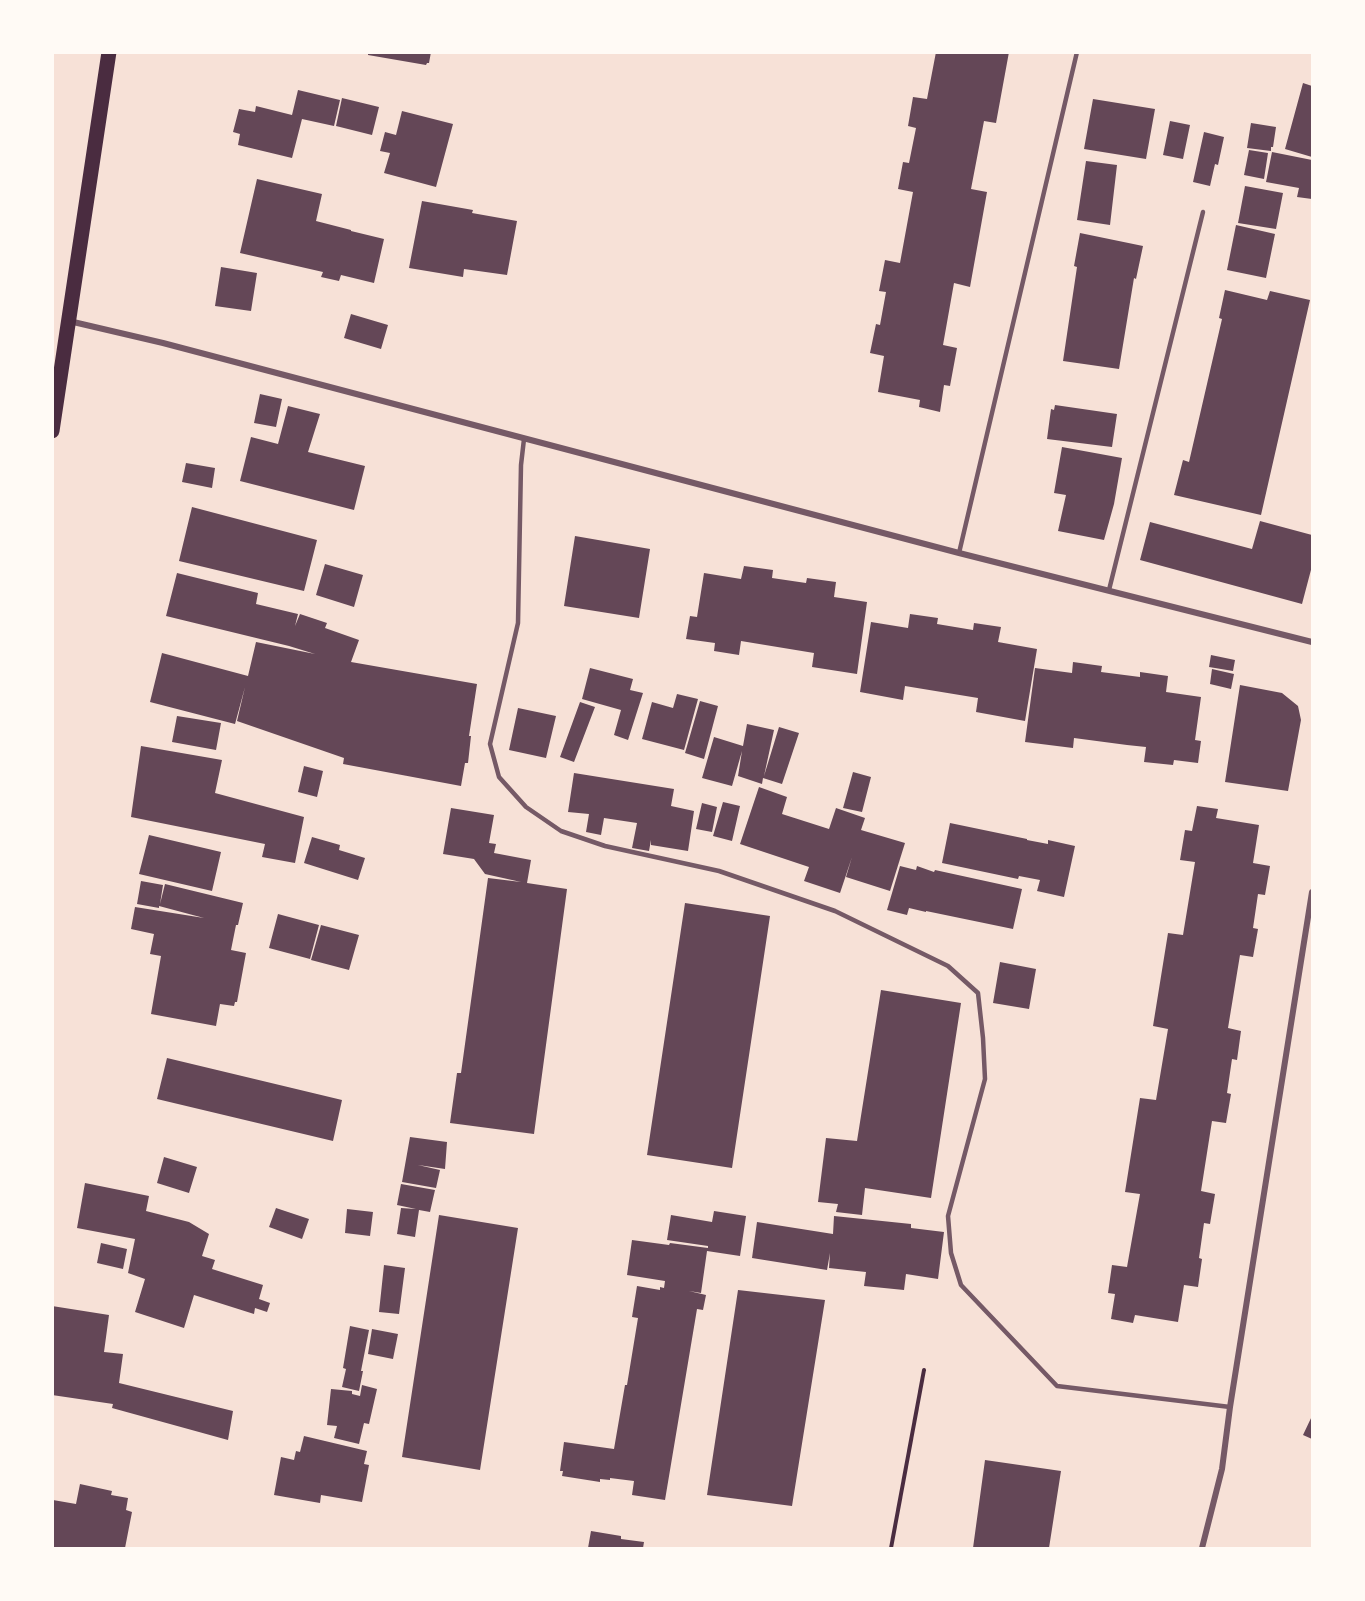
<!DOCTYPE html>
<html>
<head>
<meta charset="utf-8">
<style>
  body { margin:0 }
  #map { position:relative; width:1365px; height:1601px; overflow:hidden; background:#f7e1d7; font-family:Signika,sans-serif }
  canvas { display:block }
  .frame { position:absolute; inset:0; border:54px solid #fffaf5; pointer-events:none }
</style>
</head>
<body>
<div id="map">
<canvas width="1365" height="1601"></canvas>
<div class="frame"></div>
</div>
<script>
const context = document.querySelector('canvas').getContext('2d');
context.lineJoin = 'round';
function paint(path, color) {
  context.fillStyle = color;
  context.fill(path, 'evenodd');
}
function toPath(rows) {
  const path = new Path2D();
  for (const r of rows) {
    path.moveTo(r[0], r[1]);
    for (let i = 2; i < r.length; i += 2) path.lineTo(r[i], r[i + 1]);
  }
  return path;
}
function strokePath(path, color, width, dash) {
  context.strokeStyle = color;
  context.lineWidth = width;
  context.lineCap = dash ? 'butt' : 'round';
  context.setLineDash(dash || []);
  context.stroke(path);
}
paint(toPath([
  [368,52,431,52,429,63,427,63,426,65,368,55],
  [936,52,1009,52,996,123,984,121,971,189,987,192,970,287,954,283,943,345,957,348,950,386,944,385,940,412,919,407,920,400,878,392,884,356,870,353,876,324,880,325,886,292,879,291,885,260,900,263,913,192,898,189,903,162,909,163,916,128,908,126,913,97,927,99],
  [1303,83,1312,86,1312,157,1285,149],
  [298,90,340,100,334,126,302,119,292,158,238,145,240,134,233,132,239,109,255,112,256,106,292,115],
  [342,98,379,107,372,135,336,126],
  [1093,99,1155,109,1146,159,1084,149],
  [402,111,453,124,436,187,384,173,390,153,380,151,385,132,396,135],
  [1170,121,1190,125,1183,159,1163,155],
  [1251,123,1276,127,1273,147,1271,147,1271,151,1247,148],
  [1204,132,1224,137,1218,165,1215,164,1210,186,1193,182],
  [1249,150,1268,153,1264,179,1244,175],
  [1272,152,1312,160,1312,199,1297,197,1299,188,1266,182],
  [1086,161,1117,165,1110,225,1077,220],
  [257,179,322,194,316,221,351,230,351,231,384,239,374,283,341,275,339,281,321,277,323,272,240,253],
  [1245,186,1283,193,1276,229,1238,223],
  [422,201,473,210,472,213,517,221,507,275,464,269,463,277,409,268],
  [1236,225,1275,234,1266,278,1227,270],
  [1080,233,1143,246,1136,279,1134,278,1119,369,1063,361,1077,267,1074,266],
  [221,267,257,273,251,311,215,306],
  [1225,290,1267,300,1270,291,1310,300,1261,515,1174,495,1183,460,1189,462,1222,319,1219,318],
  [351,314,388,325,381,349,344,338],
  [260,394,282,399,276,427,254,423],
  [1055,405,1117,414,1112,447,1047,439,1051,409,1054,410],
  [288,406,320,414,308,452,365,466,354,510,240,481,251,437,278,444],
  [1062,447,1122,458,1114,504,1104,540,1058,531,1066,495,1054,493],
  [186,463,215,468,212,488,182,482],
  [192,507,317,540,304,591,179,561],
  [1260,521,1312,535,1312,566,1302,604,1140,560,1150,522,1252,549],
  [575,536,650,549,639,618,564,606],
  [325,564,363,575,354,607,316,595],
  [744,566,773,570,772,578,806,583,807,578,836,582,834,597,867,602,857,674,812,667,814,653,741,641,739,655,714,651,715,643,686,639,690,616,697,617,704,573,741,579],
  [177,573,258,593,256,604,298,614,295,626,300,614,327,623,325,628,359,640,351,662,477,684,469,736,471,736,468,763,465,763,461,786,343,764,344,758,237,721,245,687,235,724,150,702,162,653,248,676,256,642,315,654,289,646,166,616],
  [910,614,938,618,937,624,973,630,974,623,1001,627,998,642,1037,649,1025,721,976,712,978,698,905,686,903,700,860,692,871,622,908,628],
  [1211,655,1235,660,1233,671,1209,667],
  [1073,662,1102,666,1101,672,1140,677,1140,672,1168,676,1166,692,1201,697,1195,740,1201,741,1198,763,1174,760,1173,765,1144,762,1146,747,1127,745,1074,738,1073,748,1025,742,1035,668,1072,673],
  [590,668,633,679,630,690,643,693,628,740,614,735,621,710,582,699],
  [1212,669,1234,674,1231,689,1210,684],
  [1240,685,1282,693,1298,706,1301,720,1288,791,1225,782],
  [677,694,698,699,684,750,642,739,652,702,673,708],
  [700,701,718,706,704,759,685,753],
  [580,702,595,707,574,762,560,757],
  [518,708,556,716,546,758,509,750],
  [177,716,221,723,216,750,172,742],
  [747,724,774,730,764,776,779,727,799,733,782,784,763,778,762,784,738,776,742,751,732,786,702,778,714,737,743,746],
  [141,746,222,760,215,793,304,817,295,863,262,857,265,844,131,817],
  [304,766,323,771,317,797,298,792],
  [853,772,871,777,862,812,843,808],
  [574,773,674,789,671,806,694,811,688,851,651,845,651,840,649,851,632,848,637,823,604,818,601,835,586,832,589,814,568,812],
  [759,787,787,797,782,814,829,829,836,808,865,818,861,830,905,843,890,891,846,877,852,857,840,893,804,881,809,867,740,844],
  [723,802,740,806,732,841,713,836],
  [702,803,717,807,712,832,696,829],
  [1197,806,1218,809,1216,818,1259,825,1253,863,1270,866,1265,895,1258,894,1253,928,1258,929,1253,957,1240,955,1228,1028,1241,1031,1237,1060,1232,1059,1227,1093,1231,1094,1226,1123,1212,1121,1201,1191,1215,1194,1210,1224,1204,1223,1199,1258,1202,1259,1198,1287,1184,1285,1178,1322,1135,1315,1133,1323,1111,1319,1115,1294,1108,1293,1112,1265,1127,1267,1140,1194,1125,1192,1140,1098,1156,1100,1168,1029,1153,1026,1168,933,1183,935,1195,862,1180,860,1185,830,1192,831],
  [451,808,494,815,489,843,496,844,494,853,531,860,527,883,567,889,534,1134,450,1123,457,1073,461,1073,488,878,521,882,485,874,474,859,443,854],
  [950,823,1027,839,1027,840,1048,844,1048,840,1075,846,1064,897,1037,891,1040,880,1019,876,1018,879,942,863],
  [149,835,221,852,212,891,139,874],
  [312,837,340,845,339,850,365,858,358,880,304,863],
  [900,866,916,870,917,866,934,872,935,870,1022,889,1013,929,926,911,926,912,909,908,907,915,887,910],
  [141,881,163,885,160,904,165,884,243,903,238,925,236,925,231,950,246,953,237,1002,235,1002,234,1006,220,1004,216,1026,151,1014,161,956,150,954,154,934,131,929,135,907,204,918,159,906,159,908,137,904],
  [685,903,770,916,732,1168,647,1155],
  [278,914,319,925,310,959,269,948],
  [321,925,359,935,349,970,311,960],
  [1000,962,1036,969,1029,1009,993,1003],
  [881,990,961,1003,931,1198,865,1188,862,1215,836,1212,838,1204,818,1202,826,1138,857,1141],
  [167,1058,342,1100,333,1141,157,1099],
  [410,1137,447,1142,445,1169,418,1165,440,1170,436,1188,402,1182],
  [164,1157,197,1167,189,1193,157,1183],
  [85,1183,149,1196,146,1211,189,1222,209,1234,202,1256,215,1260,212,1269,263,1285,259,1299,270,1303,267,1312,255,1308,254,1314,194,1295,184,1328,135,1312,145,1279,128,1273,135,1239,77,1228],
  [401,1184,435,1190,430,1212,419,1210,415,1237,397,1234,401,1208,416,1209,397,1205],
  [276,1208,309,1219,302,1239,269,1227],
  [347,1209,373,1212,370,1236,345,1233],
  [714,1211,746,1216,740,1256,707,1251,701,1293,689,1291,706,1295,703,1310,697,1309,665,1500,632,1495,634,1481,610,1478,610,1480,600,1479,600,1482,562,1476,563,1471,560,1471,564,1442,614,1449,625,1385,627,1385,638,1318,632,1317,637,1286,660,1290,660,1287,664,1288,665,1281,627,1275,632,1240,669,1245,670,1243,708,1248,708,1246,667,1240,671,1215,712,1222],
  [439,1215,518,1228,480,1470,402,1457],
  [834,1216,911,1224,911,1228,944,1232,938,1279,906,1274,904,1290,864,1286,866,1272,829,1268,830,1253,827,1270,752,1258,757,1222,833,1234],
  [101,1243,127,1249,123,1269,97,1263],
  [384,1265,405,1268,399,1314,379,1312],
  [738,1290,825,1300,792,1506,707,1495],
  [52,1306,109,1315,104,1352,123,1354,119,1383,233,1411,228,1440,112,1408,113,1404,52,1395],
  [350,1326,369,1330,361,1371,363,1371,359,1391,342,1387,346,1369,343,1368],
  [372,1329,398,1334,393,1359,368,1354],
  [362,1385,377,1389,369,1424,364,1423,359,1444,334,1438,337,1426,327,1425,331,1389,352,1391,352,1394,360,1396],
  [1312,1416,1312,1439,1303,1435],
  [304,1436,367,1451,364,1464,369,1465,362,1502,321,1495,320,1503,274,1495,281,1457,294,1460,296,1451,300,1452],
  [985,1460,1061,1471,1049,1548,973,1548],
  [80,1484,112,1491,111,1495,128,1498,126,1510,132,1512,125,1548,52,1548,53,1500,76,1504],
  [591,1531,621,1536,621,1539,644,1542,643,1548,588,1548]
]), '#644757');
strokePath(toPath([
  [891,1548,924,1370]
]), '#4a2c40', 4);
strokePath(toPath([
  [524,439,521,465,518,623,490,744,499,777,526,807,561,831,605,846,719,871,835,911,948,966,978,993,983,1038,985,1079,948,1216,951,1253,961,1285,1057,1386,1230,1407],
  [959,553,1077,52],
  [1109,590,1203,212]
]), '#755966', 4.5);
strokePath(toPath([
  [69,321,163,343,959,553,1312,642],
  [1202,1548,1222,1469,1230,1407,1312,892]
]), '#755966', 6);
strokePath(toPath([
  [52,431,109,52]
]), '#4a2c40', 15);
</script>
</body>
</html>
